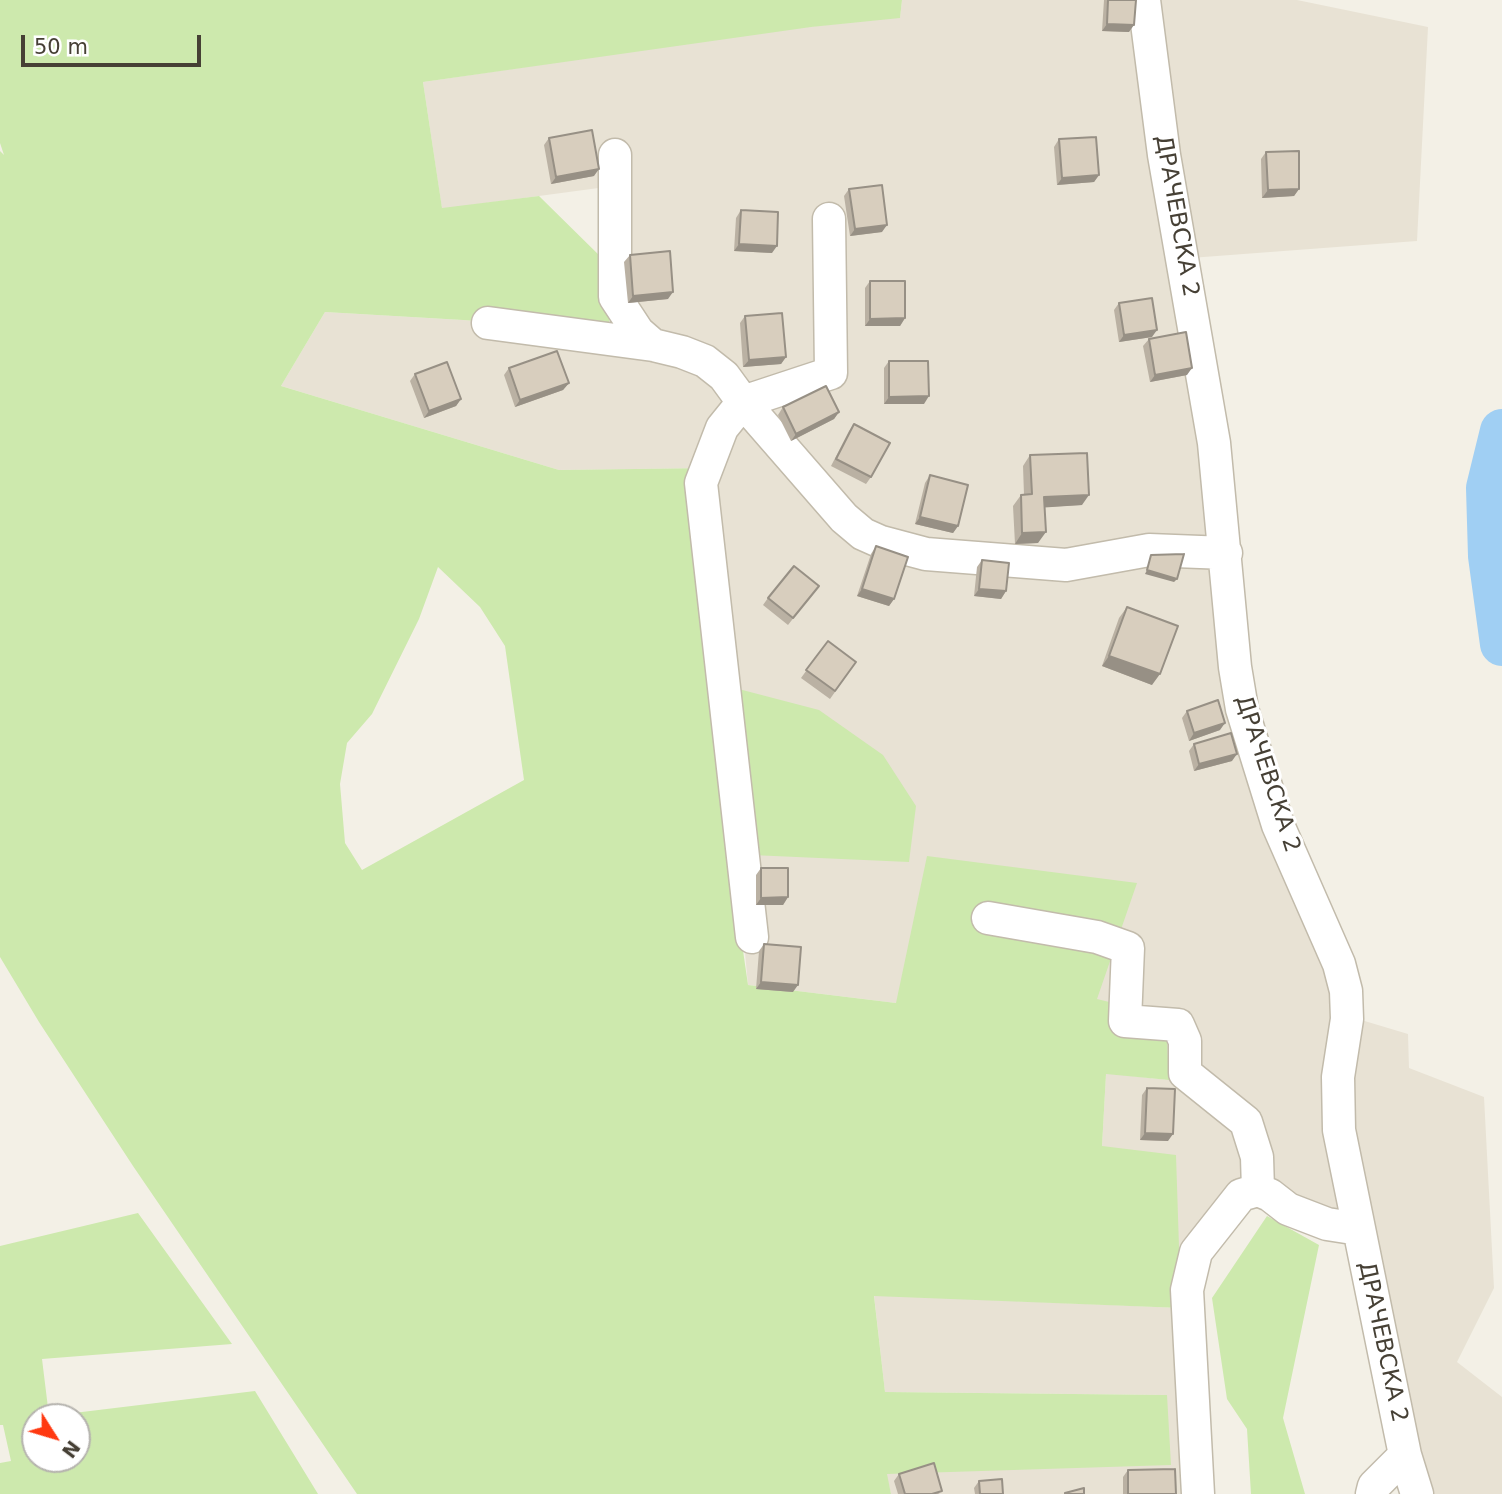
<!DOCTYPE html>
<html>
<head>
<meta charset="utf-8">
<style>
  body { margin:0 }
  #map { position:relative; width:1502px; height:1494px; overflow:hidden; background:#f3f0e6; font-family:"DejaVu Sans",sans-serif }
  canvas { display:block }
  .north { position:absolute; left:21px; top:1403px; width:70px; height:70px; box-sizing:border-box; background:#fff; border:2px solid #b5b3ae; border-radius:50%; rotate:127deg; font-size:19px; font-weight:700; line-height:28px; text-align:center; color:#464035 }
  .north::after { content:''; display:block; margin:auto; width:24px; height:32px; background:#ff3911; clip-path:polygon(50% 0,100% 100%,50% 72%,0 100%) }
  .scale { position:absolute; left:21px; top:35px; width:180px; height:32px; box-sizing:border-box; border:4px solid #464035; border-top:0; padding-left:9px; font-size:21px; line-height:24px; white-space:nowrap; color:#464035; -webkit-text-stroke:5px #fff; paint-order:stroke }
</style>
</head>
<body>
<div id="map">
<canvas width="1502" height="1494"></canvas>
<div class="north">N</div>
<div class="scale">50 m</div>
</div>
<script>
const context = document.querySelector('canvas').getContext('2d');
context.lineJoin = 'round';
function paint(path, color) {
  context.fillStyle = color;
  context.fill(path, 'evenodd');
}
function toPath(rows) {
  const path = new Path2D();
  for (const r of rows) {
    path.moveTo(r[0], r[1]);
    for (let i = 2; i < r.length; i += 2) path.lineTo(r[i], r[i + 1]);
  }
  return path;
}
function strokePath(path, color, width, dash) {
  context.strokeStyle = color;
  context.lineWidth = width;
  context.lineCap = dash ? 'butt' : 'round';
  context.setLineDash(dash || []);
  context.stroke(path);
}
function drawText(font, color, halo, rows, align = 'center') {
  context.font = font + ' "DejaVu Sans",sans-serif';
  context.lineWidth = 6;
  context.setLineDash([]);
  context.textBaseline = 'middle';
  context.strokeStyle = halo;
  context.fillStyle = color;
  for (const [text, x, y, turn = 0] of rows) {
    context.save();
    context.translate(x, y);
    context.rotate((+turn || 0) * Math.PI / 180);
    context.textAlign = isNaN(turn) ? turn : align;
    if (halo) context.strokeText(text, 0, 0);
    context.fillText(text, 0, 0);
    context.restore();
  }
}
paint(toPath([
  [902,0,1297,0,1428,27,1417,241,1177,259,1244,685,1348,1016,1408,1034,1409,1068,1484,1097,1494,1288,1457,1362,1502,1397,1502,1494,1416,1494,1348,1226,1246,1202,1198,1263,1195,1494,891,1494,886,1474,1167,1395,885,1392,874,1295,1181,1308,1178,1258,1102,1146,1106,1073,1168,1080,896,1003,748,985,736,855,731,687,711,468,559,470,281,386,325,312,463,320,610,331,605,261,606,187,442,209,423,82,769,31,900,17]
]), '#e8e2d4');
paint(toPath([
  [0,0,902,0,900,18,811,27,423,82,442,208,539,196,605,261,610,331,463,320,325,312,281,386,559,470,711,468,731,687,819,710,883,755,916,806,909,862,729,854,748,985,896,1003,927,856,1137,883,1097,999,1166,1016,1169,1080,1106,1074,1102,1146,1176,1155,1181,1308,874,1296,885,1392,1167,1395,1171,1465,887,1474,891,1494,357,1494,133,1166,39,1022,0,957,0,151,4,155,0,143],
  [438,567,480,607,505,646,524,780,362,870,345,843,340,784,347,743,372,714,419,619],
  [138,1213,232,1344,42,1359,49,1416,255,1391,318,1494,0,1494,0,1463,11,1461,3,1425,0,1425,0,1246],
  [35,1417,77,1417,77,1459,35,1459],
  [1267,1216,1319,1245,1283,1418,1305,1494,1251,1494,1247,1429,1227,1399,1212,1298]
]), '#cde9ad');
strokePath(toPath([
  [1502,431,1488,488,1490,556,1502,644]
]), '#a0cff3', 44);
const minor = toPath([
  [1144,0,1164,155,1214,443,1235,667,1242,709,1278,825,1339,964,1346,991,1347,1019,1338,1077,1339,1130,1405,1455,1417,1494],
  [615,155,615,297,638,332,653,345],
  [488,323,653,345,682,352,705,361,724,376,743,402,844,518,863,534,881,542,926,554,1066,565,1149,550,1226,553],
  [988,918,1097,937,1128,948,1125,1021,1178,1025,1185,1041,1185,1073,1246,1122,1257,1157,1258,1190],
  [752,937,701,483,722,428,743,402,831,373,829,219],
  [1198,1494,1187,1290,1196,1252,1241,1195,1258,1190,1270,1195,1288,1209,1327,1224,1359,1229],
  [1372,1494,1374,1486,1405,1455]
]);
strokePath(minor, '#c2bbab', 35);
strokePath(minor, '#fff', 32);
paint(toPath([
  [1104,0,1136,0,1129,32,1102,31],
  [549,138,594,176,551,184,544,145],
  [1059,139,1099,175,1094,182,1057,185,1054,147],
  [1266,152,1299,189,1294,196,1262,198,1261,159],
  [849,189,882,232,850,236,844,196],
  [741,210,772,253,734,251,736,218],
  [630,255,668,299,628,303,624,262],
  [870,281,905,318,900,326,865,326,865,288],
  [1119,303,1152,337,1119,342,1114,310],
  [745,316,786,357,781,364,743,367,740,323],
  [1149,339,1187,375,1150,382,1143,346],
  [889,361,924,404,884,404,884,368],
  [509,368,569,383,563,390,515,407,504,375],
  [415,374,461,399,456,406,424,418,410,381],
  [783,407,839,412,834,419,791,441,778,415],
  [854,424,871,477,866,484,831,466,849,431],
  [1030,455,1082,505,1045,507,1038,543,1015,544,1013,506,1021,495,1024,495,1023,466],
  [930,475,958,526,953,533,915,524,925,483],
  [876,546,894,599,889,606,857,596,871,554],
  [982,560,1006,591,1001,599,974,596,977,567],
  [813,593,788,625,763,605,768,598],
  [1127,607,1152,685,1102,666,1119,618],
  [828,641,856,662,830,699,801,678],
  [1187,711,1220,730,1189,741,1182,718],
  [1194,744,1232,761,1194,771,1189,751],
  [761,868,788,897,783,905,756,905,756,875],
  [764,944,793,992,756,989,759,951],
  [1147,1088,1168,1141,1140,1140,1142,1095],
  [1128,1470,1176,1494,1123,1494,1123,1477],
  [899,1474,940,1494,898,1494,894,1481],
  [979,1481,1003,1494,975,1494,974,1488]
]), '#bab1a3');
paint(toPath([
  [1107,24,1134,25,1129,32,1102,31],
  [599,169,594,176,551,184,556,177],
  [1099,175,1094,182,1057,185,1062,178],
  [1299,189,1294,196,1262,198,1268,190],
  [887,225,882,232,850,236,855,229],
  [739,244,777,246,772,253,734,251],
  [673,292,668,299,628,303,633,296],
  [905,318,900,326,865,326,870,319],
  [1157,330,1152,337,1119,342,1124,335],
  [786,357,781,364,743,367,749,360],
  [1192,368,1187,375,1150,382,1155,375],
  [569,383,563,390,515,407,520,400],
  [929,396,924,404,884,404,889,397],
  [461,399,456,406,424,418,429,411],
  [839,412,834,419,791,441,796,434],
  [1089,495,1082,505,1037,508,1044,497],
  [920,517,958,526,953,533,915,524],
  [1046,532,1038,543,1015,544,1022,533],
  [1147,570,1177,579,1174,582,1145,574],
  [862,589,894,599,889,606,857,596],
  [979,589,1006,591,1001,599,974,596],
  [1109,656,1160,674,1152,685,1102,666],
  [1225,723,1220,730,1189,741,1194,733],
  [1237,754,1232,761,1194,771,1199,764],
  [788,897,783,905,756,905,761,898],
  [761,982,798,985,793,992,756,989],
  [1145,1133,1173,1134,1168,1141,1140,1140]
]), '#979085');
const building = toPath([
  [1108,0,1136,0,1134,25,1107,24,1108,0],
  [592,130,599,169,556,177,549,138,592,130],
  [1096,137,1099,175,1062,178,1059,139,1096,137],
  [1299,151,1299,189,1268,190,1266,152,1299,151],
  [882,185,887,225,855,229,849,189,882,185],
  [741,210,778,212,777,246,739,244,741,210],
  [670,251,673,292,633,296,630,255,670,251],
  [870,281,905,281,905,318,870,319,870,281],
  [1152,298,1157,330,1124,335,1119,303,1152,298],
  [782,313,786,357,749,360,745,316,782,313],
  [1186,332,1192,368,1155,375,1149,339,1186,332],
  [557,351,569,383,520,400,509,368,557,351],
  [889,361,928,361,929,396,889,397,889,361],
  [447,362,461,399,429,411,415,374,447,362],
  [826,386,839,412,796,434,783,407,826,386],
  [854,424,890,443,871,477,836,459,854,424],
  [1087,453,1089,495,1044,497,1046,532,1022,533,1021,495,1032,494,1030,455,1087,453],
  [930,475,968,485,958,526,920,517,930,475],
  [876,546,908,557,894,599,862,589,876,546],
  [1184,554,1177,579,1147,570,1151,555,1184,554],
  [982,560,1009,563,1006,591,979,589,982,560],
  [794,566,819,586,793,618,768,598,794,566],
  [1127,607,1178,626,1160,674,1109,656,1127,607],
  [828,641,856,662,835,691,806,670,828,641],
  [1218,700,1225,723,1194,733,1187,711,1218,700],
  [1231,733,1237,754,1199,764,1194,744,1231,733],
  [761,868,788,868,788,897,761,898,761,868],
  [764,944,801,947,798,985,761,982,764,944],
  [1147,1088,1175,1089,1173,1134,1145,1133,1147,1088],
  [934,1463,942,1491,932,1494,905,1494,899,1474,934,1463],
  [1175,1469,1176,1494,1128,1494,1128,1470,1175,1469],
  [1002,1479,1003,1494,980,1494,979,1481,1002,1479],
  [1084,1488,1084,1494,1065,1494,1065,1493,1084,1488]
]);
paint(building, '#d8cebe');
strokePath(building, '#979085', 2);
drawText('23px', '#464035', '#fff', [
  ["ДРАЧЕВСКА 2",1176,216,80],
  ["ДРАЧЕВСКА 2",1267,774,72],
  ["ДРАЧЕВСКА 2",1382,1342,78]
]);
</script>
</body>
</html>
